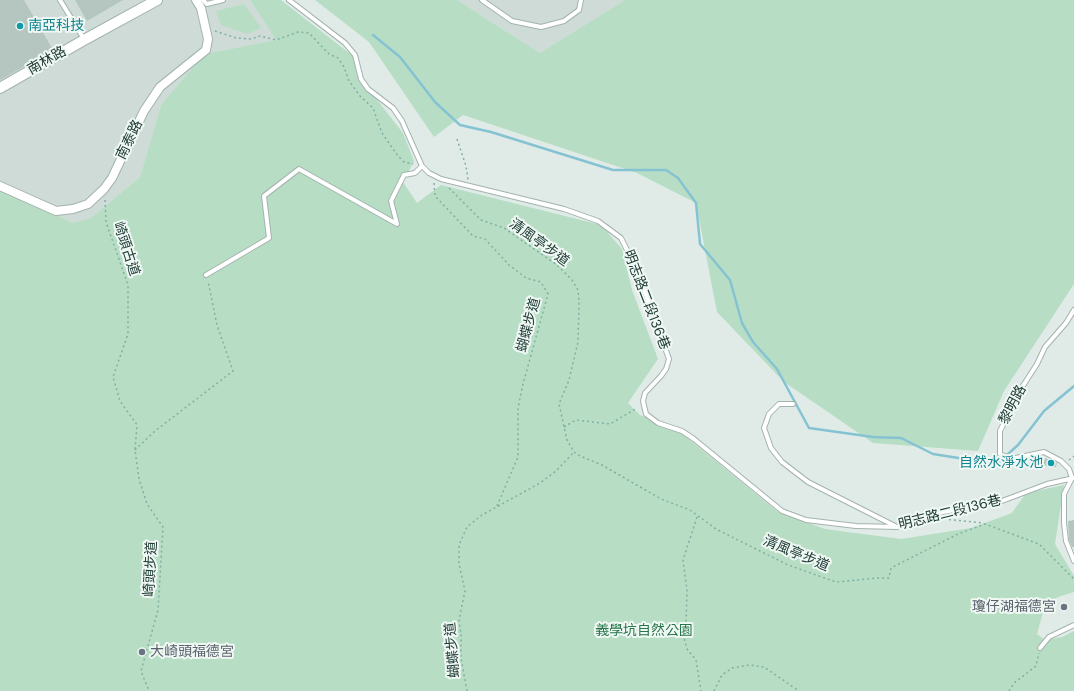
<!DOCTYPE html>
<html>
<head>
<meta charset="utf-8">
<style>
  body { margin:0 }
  canvas { display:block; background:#e0ebe7 }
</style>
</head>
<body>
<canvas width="1074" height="691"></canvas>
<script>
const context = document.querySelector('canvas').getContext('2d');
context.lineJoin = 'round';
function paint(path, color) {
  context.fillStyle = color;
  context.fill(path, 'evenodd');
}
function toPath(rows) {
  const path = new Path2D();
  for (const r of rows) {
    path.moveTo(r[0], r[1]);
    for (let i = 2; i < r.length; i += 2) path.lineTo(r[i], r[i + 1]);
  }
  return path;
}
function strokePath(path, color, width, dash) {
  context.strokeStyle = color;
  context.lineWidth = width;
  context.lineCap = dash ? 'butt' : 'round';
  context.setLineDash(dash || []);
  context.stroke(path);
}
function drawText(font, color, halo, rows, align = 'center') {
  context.font = font + ' "DM Sans","Noto Sans TC",sans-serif';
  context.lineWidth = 4;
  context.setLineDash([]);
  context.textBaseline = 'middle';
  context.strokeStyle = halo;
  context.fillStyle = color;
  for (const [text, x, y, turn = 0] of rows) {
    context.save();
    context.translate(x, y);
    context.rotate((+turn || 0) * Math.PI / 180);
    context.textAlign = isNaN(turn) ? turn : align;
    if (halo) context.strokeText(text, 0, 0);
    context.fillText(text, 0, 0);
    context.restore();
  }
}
paint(toPath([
  [0,0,250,0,276,40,204,54,161,105,140,177,91,218,73,223,0,188],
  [457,0,625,0,540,53]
]), '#cedbd6');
paint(toPath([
  [250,0,281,0,353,56,367,87,403,133,414,161,403,182,417,203,441,185,601,225,622,249,632,290,658,359,628,403,640,415,674,427,778,512,825,529,901,539,971,528,1012,513,1026,493,1064,485,1055,544,1074,576,1074,592,1058,597,1045,605,1037,634,1045,640,1062,637,1074,631,1074,691,0,691,0,188,73,223,91,218,140,177,161,105,204,54,276,40],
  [315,0,457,0,540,53,625,0,1074,0,1074,284,1004,391,978,451,873,443,784,382,717,312,696,203,637,173,463,115,434,137,369,42],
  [244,4,261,28,247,34,221,25,216,11]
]), '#b7dec4');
strokePath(toPath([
  [373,35,400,57,435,102,460,125,491,132,613,170,666,170,678,178,696,203,700,244,730,280,742,323,753,342,777,369,809,428,873,437,901,438,933,454,997,464,1018,445,1044,411,1074,386]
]), '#85c3d3', 2.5);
paint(toPath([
  [0,0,24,0,53,50,0,80],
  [75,0,123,0,87,21],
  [1045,458,1057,463,1056,467,1043,465],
  [1074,520,1074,547,1072,547,1069,540,1068,521]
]), '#b5c6c0');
const service = toPath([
  [60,0,84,39],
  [203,0,207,4,223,0],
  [289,0,345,43,355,55,361,79,368,89,393,108,402,121,422,166,429,173,441,179,564,209,598,221,621,238,637,270,669,359,666,369,661,376,645,393,643,401,646,414,658,423,682,431,694,439,782,511,806,520,856,526,897,527,943,512,1002,501,1047,484,1074,478],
  [482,0,512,21,541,27,564,21,579,10,581,0],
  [206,275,269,238,264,196,299,169,397,224,391,201,404,175,415,173,422,166],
  [1074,310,1066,323,1045,347,1037,364,1019,392,1000,431,1000,454,1011,459,1044,452,1061,461,1069,469,1072,478,1064,494,1064,523,1066,541,1074,561],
  [793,404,779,404,769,414,764,428,771,448,782,462,808,482,895,526],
  [1040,648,1049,637,1074,625]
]);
const minor = toPath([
  [0,186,56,211,73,209,88,204,104,189,112,178,144,111,160,87,206,50,208,39,201,8,196,0]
]);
const tertiary = toPath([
  [0,88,84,40,157,0]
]);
strokePath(service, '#a3b3ae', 6);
strokePath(minor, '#a3b3ae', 10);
strokePath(tertiary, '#a3b3ae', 12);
strokePath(toPath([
  [215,31,236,38,251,39,260,36,276,40,298,32,309,33,329,54,338,58,344,67,349,81,360,96,373,108,382,133,398,156,404,162,413,164],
  [457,139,466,166,468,180],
  [434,183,435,196,473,236,485,239,509,265,526,278,541,282,548,294,523,384,518,408,518,457,497,506],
  [449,188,481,220,504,228,557,265,572,280,578,290,579,302,578,342,569,380,559,404,567,440,574,452,580,456,602,465,661,499,690,510,716,529,788,565,836,582,878,578,889,578,891,568,958,534,985,524,1039,544,1074,579],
  [105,200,106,222,128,285,128,334,113,377,120,401,137,425,135,450,139,479,147,504,163,527,158,610,141,671,149,691],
  [564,427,576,420,610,424,637,408],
  [135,450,155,431,233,371,217,325,208,281],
  [1069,460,1074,456],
  [697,517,683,560,687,590,686,625,683,634,687,649,696,660,701,691],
  [944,519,984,523],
  [467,691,461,658,461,634,459,620,465,591,459,564,459,545,467,527,482,515,540,483,556,471,574,452],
  [714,691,722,675,732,668,749,665,764,667,799,691],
  [1009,691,1014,683,1036,666,1039,653]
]), '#7fb0a3', 1.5, [2, 3]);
strokePath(service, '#fff', 4);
strokePath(minor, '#fff', 8);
strokePath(tertiary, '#fff', 10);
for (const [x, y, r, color] of [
  [20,26,4,"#0f9aa8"],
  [1051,463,4,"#0f9aa8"],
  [1064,607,4,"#6b7280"],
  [142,652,4,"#6b7280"]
]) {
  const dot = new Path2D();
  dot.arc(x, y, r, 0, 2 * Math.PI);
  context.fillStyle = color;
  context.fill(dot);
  strokePath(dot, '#f0f8f4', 1.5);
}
drawText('14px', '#0d838f', '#f0f8f4', [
  ["南亞科技",28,26],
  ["自然水淨水池",1043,463,"right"]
], 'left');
drawText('14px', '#203c36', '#f0f8f4', [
  ["南林路",47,61,-30],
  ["南泰路",130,140,-64],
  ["清風亭步道",539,243,36],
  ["崎頭古道",126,249,72],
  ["明志路二段136巷",646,300,69],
  ["蝴蝶步道",529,325,-75],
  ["黎明路",1013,405,-62],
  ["明志路二段136巷",950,513,-14],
  ["清風亭步道",796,554,23],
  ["崎頭步道",151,569,-87],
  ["蝴蝶步道",453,650,-95]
]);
drawText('14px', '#5b616d', '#f0f8f4', [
  ["瓊仔湖福德宮",1056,607],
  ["大崎頭福德宮",150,652,"left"]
], 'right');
drawText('14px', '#28754a', '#f0f8f4', [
  ["義學坑自然公園",644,631]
]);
</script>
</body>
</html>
